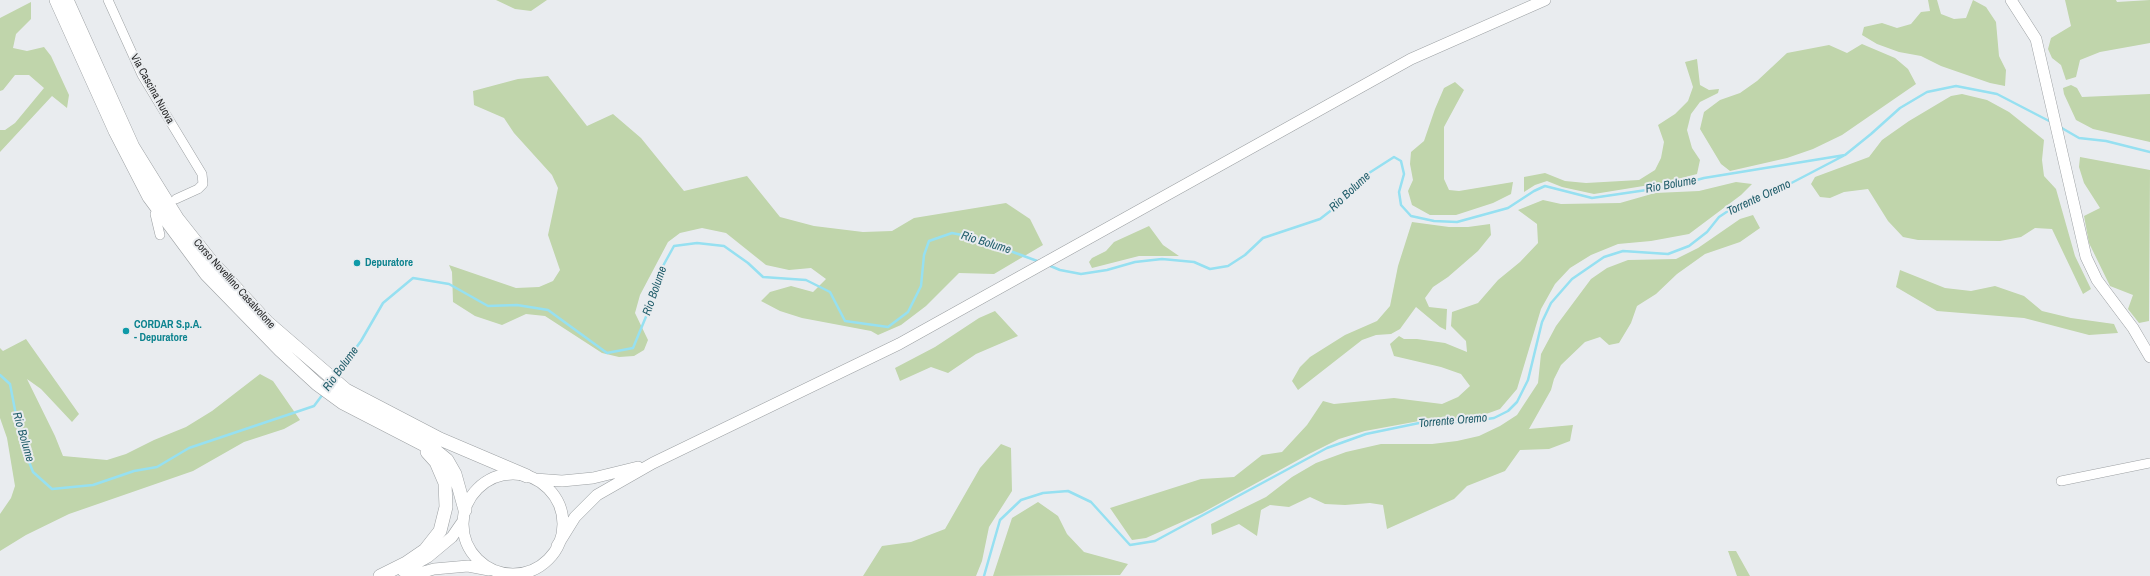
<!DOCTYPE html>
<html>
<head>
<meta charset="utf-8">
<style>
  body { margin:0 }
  canvas { display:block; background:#e9ecef }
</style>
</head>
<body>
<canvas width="2150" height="576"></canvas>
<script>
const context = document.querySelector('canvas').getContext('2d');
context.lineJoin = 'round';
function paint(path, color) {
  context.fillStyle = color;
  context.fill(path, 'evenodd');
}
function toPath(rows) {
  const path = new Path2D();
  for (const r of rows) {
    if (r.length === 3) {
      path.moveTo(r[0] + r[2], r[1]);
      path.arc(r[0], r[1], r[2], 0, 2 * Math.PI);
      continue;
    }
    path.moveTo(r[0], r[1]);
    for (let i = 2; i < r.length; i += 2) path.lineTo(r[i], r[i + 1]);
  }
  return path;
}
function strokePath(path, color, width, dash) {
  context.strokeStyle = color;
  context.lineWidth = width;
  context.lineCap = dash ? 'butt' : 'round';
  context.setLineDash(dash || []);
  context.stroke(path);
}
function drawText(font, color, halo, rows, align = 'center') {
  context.font = font + ' "Archivo Narrow",sans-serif';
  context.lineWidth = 4;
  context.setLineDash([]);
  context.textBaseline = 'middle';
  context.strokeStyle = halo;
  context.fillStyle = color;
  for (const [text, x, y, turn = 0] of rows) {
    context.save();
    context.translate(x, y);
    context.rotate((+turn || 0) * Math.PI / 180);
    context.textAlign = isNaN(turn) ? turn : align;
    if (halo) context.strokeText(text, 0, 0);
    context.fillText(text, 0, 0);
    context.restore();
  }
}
paint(toPath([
  [496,0,547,0,531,11,515,9],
  [1928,0,1937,0,1941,14,1954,19,1966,18,1973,0,1986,7,1996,22,1999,56,2006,70,2005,86,1990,83,1941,66,1921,56,1899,52,1877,44,1862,35,1864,27,1882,23,1897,28,1911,24,1921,12,1930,11],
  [2065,0,2116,0,2117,2,2150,0,2150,43,2100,52,2080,60,2076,77,2066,80,2061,65,2052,58,2048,49,2051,38,2071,26],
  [31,2,31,19,16,34,13,48,27,51,44,47,51,56,69,95,67,108,52,96,0,152,0,130,5,130,15,123,44,88,29,75,15,75,3,90,0,91,0,18],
  [1862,44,1895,58,1908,69,1916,84,1842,135,1813,149,1787,158,1730,171,1721,164,1700,129,1704,112,1720,100,1740,93,1757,81,1787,53,1829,45,1847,53],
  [1697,59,1700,85,1709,90,1719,89,1718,93,1700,102,1691,114,1687,130,1692,148,1700,160,1697,174,1662,183,1594,194,1562,187,1547,181,1535,185,1524,192,1524,177,1545,173,1565,181,1586,183,1639,180,1655,170,1661,158,1664,142,1658,125,1675,114,1688,101,1693,87,1685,62],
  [548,76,587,126,613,114,641,138,684,191,747,176,780,217,814,226,863,232,892,231,914,218,1006,203,1030,219,1043,245,994,274,959,273,926,306,901,325,878,335,871,331,802,318,780,311,761,301,770,292,791,286,813,292,826,279,811,268,789,270,766,265,726,233,702,228,680,233,668,242,640,295,635,313,648,340,644,350,634,356,619,357,602,353,545,316,526,314,502,325,475,316,453,302,452,272,449,265,516,288,539,287,553,281,560,270,548,235,558,188,552,175,514,133,504,118,474,105,473,91,518,79],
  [1455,82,1464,90,1444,127,1444,179,1449,190,1459,191,1513,182,1511,194,1493,203,1456,215,1430,215,1412,205,1408,191,1413,180,1410,164,1411,152,1424,141,1435,109,1444,88],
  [2071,85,2077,88,2082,97,2150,94,2150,142,2093,129,2076,120,2064,94,2063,88],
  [1962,94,1987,100,2009,112,2044,140,2042,160,2044,176,2056,189,2075,256,2091,289,2083,294,2052,229,2035,228,2021,237,2000,241,1918,240,1903,237,1888,221,1868,189,1844,192,1830,198,1820,197,1811,184,1815,177,1869,157,1882,140,1909,121,1951,96],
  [2080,157,2150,170,2149,321,2139,323,2128,309,2133,295,2110,286,2089,243,2084,216,2100,208,2084,183,2079,167],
  [1736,182,1752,184,1741,195,1689,234,1651,241,1618,244,1591,255,1570,268,1555,284,1541,309,1517,389,1500,409,1475,418,1430,419,1365,431,1339,439,1309,454,1202,513,1146,538,1132,540,1110,508,1201,479,1234,477,1262,455,1282,452,1307,425,1323,401,1334,404,1394,398,1442,404,1458,397,1470,386,1461,374,1441,367,1394,356,1390,344,1399,336,1404,339,1417,339,1445,343,1467,352,1466,341,1451,326,1452,312,1478,303,1498,280,1520,262,1538,243,1537,224,1518,210,1543,200,1561,204,1620,203,1655,193,1699,191],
  [1753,215,1760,228,1740,242,1705,254,1677,274,1656,294,1637,306,1631,323,1619,343,1609,345,1600,337,1585,342,1561,365,1554,379,1551,390,1529,429,1573,425,1570,441,1549,449,1520,450,1505,471,1467,486,1454,499,1387,529,1383,505,1370,503,1345,505,1325,504,1310,497,1289,507,1270,505,1261,510,1257,536,1239,524,1212,535,1211,524,1266,497,1292,477,1316,463,1346,452,1381,444,1432,444,1457,441,1479,436,1500,426,1517,415,1538,383,1541,354,1556,326,1591,279,1607,268,1628,260,1676,259,1698,248,1740,219],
  [1412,222,1449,227,1468,227,1490,224,1491,235,1478,251,1448,277,1433,287,1425,298,1429,307,1447,309,1446,330,1440,327,1416,307,1400,329,1391,334,1376,335,1362,340,1298,390,1292,381,1300,367,1310,357,1345,335,1377,321,1390,306,1398,266],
  [1149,226,1163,245,1179,256,1139,256,1092,268,1089,262,1092,258,1106,251,1114,242],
  [1900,270,1945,288,1971,291,1995,286,2024,296,2042,311,2071,318,2114,324,2118,333,2089,335,2024,318,1937,311,1896,287],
  [995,311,1018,336,976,354,948,373,931,367,900,381,895,368,935,347,979,318],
  [26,339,79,414,72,422,41,389,27,379,55,436,63,456,107,460,126,454,154,440,186,427,212,411,260,374,273,381,300,420,284,429,244,442,193,471,69,514,26,535,0,551,0,514,11,498,15,486,7,438,0,418,0,348,3,351],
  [1001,444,1011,448,1012,491,989,527,982,561,976,576,863,576,882,546,911,542,945,529,980,468],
  [1038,502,1058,516,1067,534,1084,552,1128,564,1120,575,993,576,1012,518],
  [1728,551,1736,551,1750,576,1737,576]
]), '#c0d5ab');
strokePath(toPath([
  [2060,127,2079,138,2106,141,2150,152],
  [1048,265,1060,270,1081,274,1107,270,1135,262,1162,259,1194,262,1210,269,1228,266,1245,255,1263,238,1320,219,1338,205,1369,173,1394,157,1401,161,1404,174,1399,192,1401,205,1411,216,1434,221,1457,222,1508,208,1534,191,1545,186,1592,198,1674,186,1704,178,1845,155],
  [0,375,10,384,21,441,33,472,52,489,93,485,134,471,157,467,189,448,314,406,323,394],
  [336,375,361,341,383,303,413,278,449,284,488,306,517,305,548,310,607,353,633,348,650,307,658,275,674,246,697,243,724,246,748,263,763,277,806,280,830,292,845,321,888,327,908,312,921,286,924,255,929,241,952,233,972,237,1040,262],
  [984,576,1000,520,1021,500,1043,493,1068,491,1091,502,1130,545,1155,541,1327,448,1366,434,1424,422,1466,422,1494,418,1508,411,1517,402,1528,380,1542,322,1551,303,1572,279,1604,257,1623,251,1668,254,1689,246,1707,232,1719,217,1734,207,1778,190,1845,155,1871,134,1900,108,1927,92,1956,86,1997,94,2051,122]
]), '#96e0f1', 2.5);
const minor = toPath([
  [108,0,142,75,202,174,203,184,198,189,176,199],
  [155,214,160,235],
  [2061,481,2150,463]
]);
const major = toPath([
  [2011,0,2036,39,2086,257,2097,280,2133,328,2150,357],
  [513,524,50],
  [535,479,562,481,593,478,638,467],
  [557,546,575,517,597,495,653,463,899,344,1411,59,1545,0],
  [403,571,428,557,452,537,463,521],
  [409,576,434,569,468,566,489,570]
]);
const highway = toPath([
  [56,0,115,131,149,197,206,274,280,350,317,384,343,403,436,451,447,460,455,474,465,510],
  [67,0,133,147,177,218,211,261,267,322,346,390,440,439,527,476],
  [380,576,406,563,425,550,440,531,446,507,445,483,436,462,427,452]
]);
strokePath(minor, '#9ca0a3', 10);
strokePath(major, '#9ca0a3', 12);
strokePath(highway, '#9ca0a3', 14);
strokePath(minor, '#fff', 9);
strokePath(major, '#fff', 11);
strokePath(highway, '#fff', 13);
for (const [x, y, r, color] of [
  [357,263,4,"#0f9aa8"],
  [126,331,4,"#0f9aa8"]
]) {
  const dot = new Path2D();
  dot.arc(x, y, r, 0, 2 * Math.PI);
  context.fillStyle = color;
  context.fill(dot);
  strokePath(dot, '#e9ecef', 1.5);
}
drawText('11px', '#272829', '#e9ecef', [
  ["Via Cascina Nuova",152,89,61],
  ["Corso Novellino Casalvolone",234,284,48]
]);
drawText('bold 11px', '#0d838f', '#e9ecef', [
  ["Depuratore",365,263],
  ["CORDAR S.p.A.",134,325],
  ["- Depuratore",134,338]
], 'left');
drawText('italic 12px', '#235f6c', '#e9ecef', [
  ["Rio Bolume",1671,185,-10],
  ["Rio Bolume",1350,192,-43],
  ["Torrente Oremo",1759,198,-25],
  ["Rio Bolume",986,243,17],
  ["Rio Bolume",655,291,-71],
  ["Rio Bolume",341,369,-54],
  ["Torrente Oremo",1453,421,-5],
  ["Rio Bolume",23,437,74]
]);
</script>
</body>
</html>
